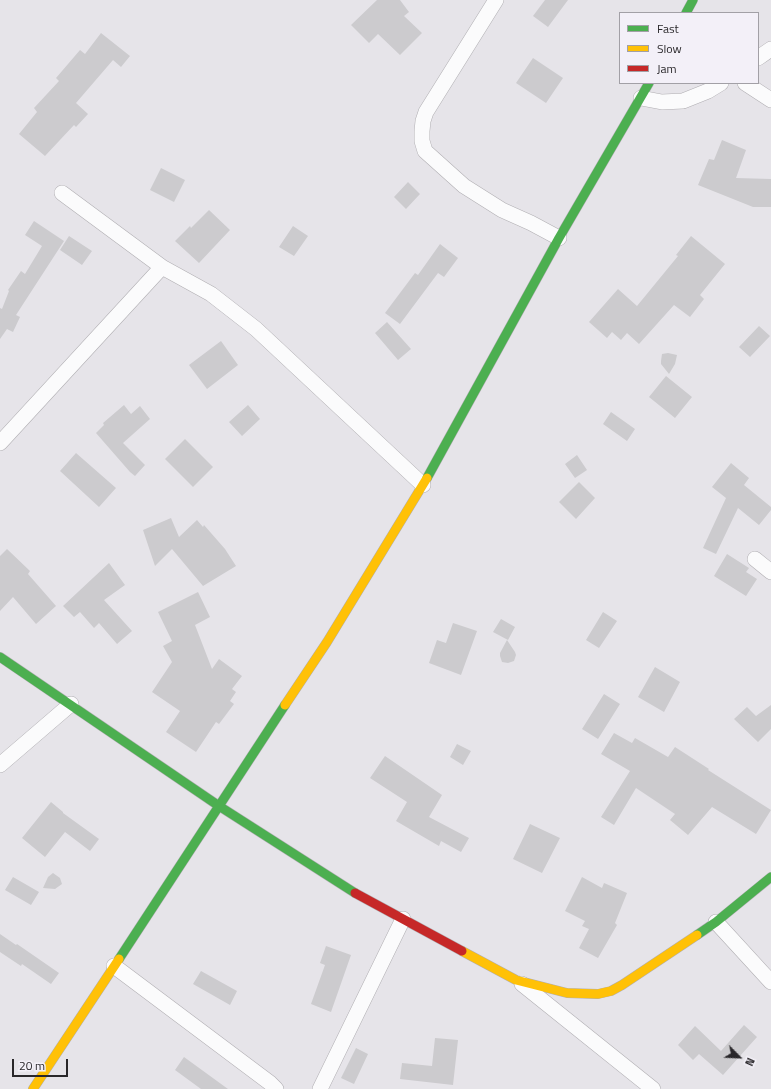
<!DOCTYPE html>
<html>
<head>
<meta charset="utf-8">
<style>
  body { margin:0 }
  #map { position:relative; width:771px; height:1089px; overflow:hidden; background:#e6e4e9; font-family:"Titillium Web",sans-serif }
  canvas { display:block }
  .legend { position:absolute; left:619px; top:12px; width:140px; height:72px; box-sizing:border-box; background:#f3f0f8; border:1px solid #a2a0a6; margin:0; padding:5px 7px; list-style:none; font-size:12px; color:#29272a }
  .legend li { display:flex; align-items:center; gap:8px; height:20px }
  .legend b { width:20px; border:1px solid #a2a0a6 }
  .north { position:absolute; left:719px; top:1037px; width:40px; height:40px; -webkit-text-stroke:3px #f3f0f8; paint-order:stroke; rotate:114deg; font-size:11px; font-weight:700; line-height:16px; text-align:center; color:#29272a }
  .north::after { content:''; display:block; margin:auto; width:14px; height:18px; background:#29272a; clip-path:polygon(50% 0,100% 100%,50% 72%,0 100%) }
  .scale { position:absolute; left:12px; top:1059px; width:56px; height:18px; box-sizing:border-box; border:2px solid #29272a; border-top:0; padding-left:5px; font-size:12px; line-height:14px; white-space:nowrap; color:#29272a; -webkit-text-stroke:3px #f3f0f8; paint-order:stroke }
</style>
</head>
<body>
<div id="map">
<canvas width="771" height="1089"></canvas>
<ul class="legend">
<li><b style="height:5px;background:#4caf50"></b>Fast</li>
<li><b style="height:5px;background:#ffc107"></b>Slow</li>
<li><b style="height:5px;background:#c62828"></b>Jam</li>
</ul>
<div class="north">N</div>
<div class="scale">20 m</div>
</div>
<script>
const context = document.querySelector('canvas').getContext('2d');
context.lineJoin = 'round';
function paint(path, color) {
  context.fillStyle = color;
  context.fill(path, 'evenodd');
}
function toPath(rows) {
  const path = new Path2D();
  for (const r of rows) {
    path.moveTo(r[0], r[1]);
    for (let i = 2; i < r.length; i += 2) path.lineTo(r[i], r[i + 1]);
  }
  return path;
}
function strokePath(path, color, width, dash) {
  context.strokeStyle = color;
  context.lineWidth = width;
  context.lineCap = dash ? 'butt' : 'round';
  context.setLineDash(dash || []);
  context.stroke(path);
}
paint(toPath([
  [377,0,400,0,409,12,404,16,422,33,400,55,378,34,369,43,351,25],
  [545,0,568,0,548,27,533,16],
  [101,33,130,56,121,67,113,60,76,103,88,114,76,127,74,125,45,156,19,134,37,112,34,108,59,81,56,78,80,50,85,54],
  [533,58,563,78,546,103,516,83],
  [722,140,746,150,736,178,771,179,771,207,753,207,698,185,709,159,714,160],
  [161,168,185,180,174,202,150,190],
  [408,182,420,194,406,209,394,197],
  [209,210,230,230,199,263,175,241,190,226,191,228],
  [34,221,64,241,16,315,20,317,13,332,7,329,0,339,0,308,2,309,9,291,8,290,21,271,25,274,42,246,25,235],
  [293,226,308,236,294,256,279,247],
  [69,236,92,251,82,265,60,250],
  [691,236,725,264,700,295,704,299,690,317,674,305,639,344,627,333,621,340,612,332,607,338,589,322,618,289,637,306,678,256,676,255],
  [440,244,458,258,444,277,438,273,400,324,385,313,415,273,418,275],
  [387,322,411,349,398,360,375,333],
  [759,326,770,336,750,357,739,347],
  [221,341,238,365,207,389,189,365],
  [668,353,677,355,675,364,669,374,661,364,661,361,662,354],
  [666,376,692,397,675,418,649,397],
  [124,405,131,414,140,406,150,419,123,443,145,465,135,476,130,472,96,433,104,425,103,423],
  [248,405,260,419,242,436,229,422],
  [611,412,635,429,627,441,603,424],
  [185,439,213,467,193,487,165,459],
  [76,453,116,488,99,507,60,471],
  [577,455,587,470,575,478,565,464],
  [731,463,749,478,744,485,771,507,771,510,759,525,738,508,716,554,703,548,726,498,712,487],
  [579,482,595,498,576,519,559,502],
  [171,518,179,537,197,520,203,527,204,525,225,549,236,566,203,586,172,549,155,566,143,530],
  [7,549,30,571,28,574,56,606,36,624,13,597,0,611,0,556],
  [727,554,749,568,746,572,757,579,746,596,714,576],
  [109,563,125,585,104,600,132,631,117,644,99,623,94,628,80,612,74,617,63,606],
  [198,592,210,617,195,625,212,669,219,659,242,676,232,689,236,692,230,701,234,704,219,724,216,722,196,752,166,732,180,711,152,692,172,662,163,646,172,641,158,612],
  [603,612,617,621,599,648,586,640],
  [501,619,515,627,508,640,493,632],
  [453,623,477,631,461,675,429,663,437,640,446,643],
  [507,640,515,652,516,655,514,661,508,663,502,662,500,656,500,653],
  [655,667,680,682,664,712,638,697],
  [604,694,620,704,598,739,582,729],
  [771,705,771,729,758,742,734,719,747,707,756,716],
  [614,733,632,743,635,738,668,757,675,747,709,769,708,770,771,810,756,834,712,807,688,835,670,820,675,814,636,788,614,825,601,817,630,771,601,754],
  [457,744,471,751,463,765,450,757],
  [385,756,442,795,429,817,469,838,461,852,441,841,439,846,396,821,407,802,370,778],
  [51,802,63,812,63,813,99,839,90,851,65,832,45,857,22,838],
  [530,824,560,838,542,873,513,859],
  [53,873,60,878,62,884,55,889,43,888,48,877],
  [13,877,39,892,31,905,5,890],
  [582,877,602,888,604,883,627,893,615,923,617,925,598,958,579,948,589,929,582,926,585,921,565,911],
  [0,934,16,945,17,944,59,973,51,984,22,964,21,966,0,952],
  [326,946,351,955,331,1012,311,1004,325,965,320,963],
  [201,971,237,991,230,1005,193,984],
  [744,1025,757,1037,723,1075,699,1054,693,1060,678,1045,695,1026,721,1051],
  [435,1038,458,1040,453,1085,400,1079,402,1063,432,1066],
  [356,1048,368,1054,354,1084,341,1078],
  [184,1057,228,1089,201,1089,175,1070]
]), '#cccbce');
const street = toPath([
  [496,0,426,112,423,121,422,131,422,141,425,151,464,186,502,210,531,223,559,238],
  [758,58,771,49],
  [745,83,771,100],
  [641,98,662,102,683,101,708,91,721,83],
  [62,193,162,267,211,294,256,329,423,485],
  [0,443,162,267],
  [755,559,771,572],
  [0,765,71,704],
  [716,922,771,982],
  [114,966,270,1083,276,1089],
  [522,984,653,1089],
  [320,1089,403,919]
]);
const fast = toPath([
  [686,13,693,0],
  [427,478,559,238,649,83],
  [0,657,219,806,355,893],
  [697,935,716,922,771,877],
  [119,959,285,705]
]);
const slow = toPath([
  [285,705,327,642,427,478],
  [462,951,516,980,567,993,598,994,611,991,622,985,697,935],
  [33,1089,119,959]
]);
const jam = toPath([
  [355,893,462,951]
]);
strokePath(street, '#b0aeb2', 16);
strokePath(fast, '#b0aeb2', 10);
strokePath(slow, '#b0aeb2', 10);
strokePath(jam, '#b0aeb2', 10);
strokePath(street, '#fbfbfc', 15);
strokePath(fast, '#4caf50', 9);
strokePath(slow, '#ffc107', 9);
strokePath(jam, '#c62828', 9);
</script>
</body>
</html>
